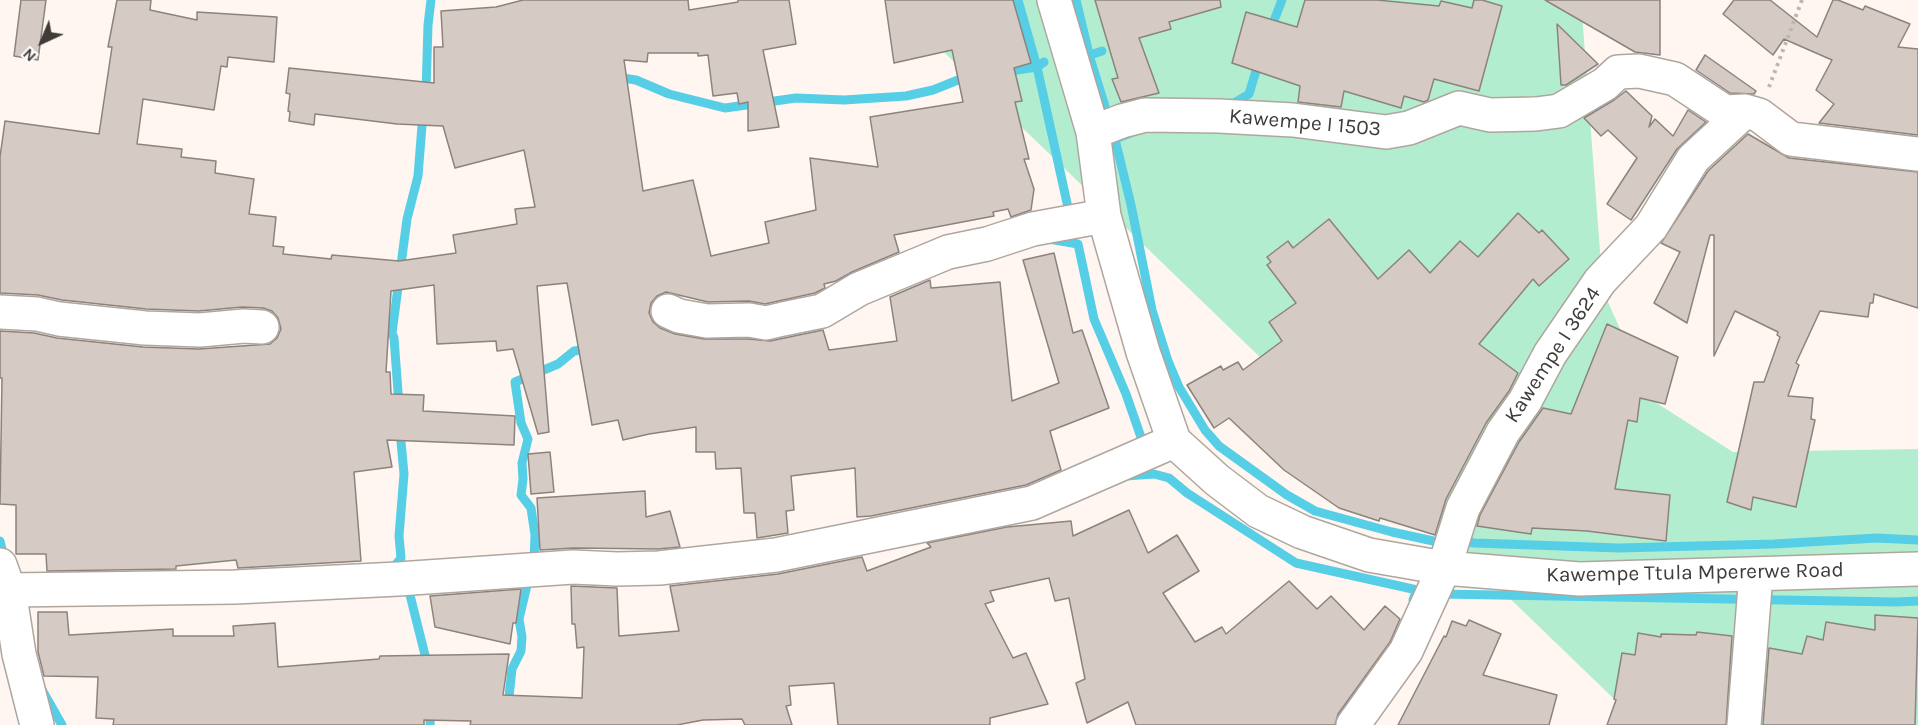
<!DOCTYPE html>
<html>
<head>
<meta charset="utf-8">
<style>
  body { margin:0 }
  #map { position:relative; width:1918px; height:725px; overflow:hidden; background:#fff6f1; font-family:Karla,sans-serif }
  canvas { display:block }
  .north { position:absolute; left:12px; top:12px; width:60px; height:60px; -webkit-text-stroke:4px #fff; paint-order:stroke; rotate:224deg; font-size:16px; font-weight:700; line-height:24px; text-align:center; color:#3f3b38 }
  .north::after { content:''; display:block; margin:auto; width:21px; height:27px; background:#3f3b38; clip-path:polygon(50% 0,100% 100%,50% 72%,0 100%) }
</style>
</head>
<body>
<div id="map">
<canvas width="1918" height="725"></canvas>
<div class="north">N</div>
</div>
<script>
const context = document.querySelector('canvas').getContext('2d');
context.lineJoin = 'round';
function paint(path, color) {
  context.fillStyle = color;
  context.fill(path, 'evenodd');
}
function toPath(rows) {
  const path = new Path2D();
  for (const r of rows) {
    path.moveTo(r[0], r[1]);
    for (let i = 2; i < r.length; i += 2) path.lineTo(r[i], r[i + 1]);
  }
  return path;
}
function strokePath(path, color, width, dash) {
  context.strokeStyle = color;
  context.lineWidth = width;
  context.lineCap = dash ? 'butt' : 'round';
  context.setLineDash(dash || []);
  context.stroke(path);
}
function drawText(font, color, halo, rows, align = 'center') {
  context.font = font + ' Karla,sans-serif';
  context.lineWidth = 5;
  context.setLineDash([]);
  context.textBaseline = 'middle';
  context.strokeStyle = halo;
  context.fillStyle = color;
  for (const [text, x, y, turn = 0] of rows) {
    context.save();
    context.translate(x, y);
    context.rotate((+turn || 0) * Math.PI / 180);
    context.textAlign = isNaN(turn) ? turn : align;
    if (halo) context.strokeText(text, 0, 0);
    context.fillText(text, 0, 0);
    context.restore();
  }
}
paint(toPath([
  [890,0,1581,0,1603,291,1652,400,1733,452,1918,449,1918,725,1641,725]
]), '#b3edcf');
strokePath(toPath([
  [1018,0,1037,67,1069,212,1064,214],
  [1076,0,1090,58,1108,116,1111,115],
  [1270,31,1282,0],
  [1090,55,1102,51],
  [1004,72,1037,67,1044,62],
  [1618,75,1637,75,1678,85,1714,110,1722,119,1695,148,1638,234,1607,260,1581,302,1553,340,1537,371,1526,383,1522,401,1514,413,1509,420,1498,424,1486,446,1485,458,1469,489,1447,544,1392,532,1315,511,1287,495,1219,446,1205,430,1179,387,1168,361,1152,310,1131,205,1115,139,1151,125,1203,120,1248,120,1281,129,1359,139,1383,140,1441,128,1477,117,1510,117,1542,126,1566,116,1592,98,1618,75],
  [616,77,636,80,669,94,725,108,796,98,844,100,906,96,933,90,958,80,968,80],
  [426,93,428,25,431,0],
  [1229,106,1249,94,1259,61],
  [1049,239,1078,244,1094,319,1126,394,1143,443,1109,464,1072,481,868,532,781,551,754,550,667,562,610,565,565,561,534,562,535,535,531,508,521,495,523,479,522,463,528,439,521,423,515,382,558,364,574,351,628,344,639,349,661,345,672,338,712,324,728,323,783,328,825,316,851,299,889,282,962,255,1049,239],
  [399,405,394,338,392,333,407,219,418,176,423,113],
  [1126,476,1154,474,1169,478,1187,493,1296,563,1417,590,1413,600],
  [1466,534,1466,542,1475,543,1619,548,1774,544,1877,538,1918,540],
  [0,541,4,558],
  [389,569,393,568,401,558,399,536,404,474,400,431],
  [409,584,410,595,428,667],
  [1440,594,1896,602,1918,601],
  [41,688,62,725],
  [430,725,431,708],
  [506,725,512,669,521,651,522,637,519,619,529,577],
  [1330,725,1338,714,1356,696]
]), '#56cfe6', 9);
const building = toPath([
  [21,0,46,0,38,60,14,56,21,0],
  [117,0,151,0,150,10,197,20,197,12,277,17,274,62,228,57,227,67,221,66,214,110,143,99,137,144,182,149,181,157,216,161,215,173,254,179,249,214,276,217,273,246,284,247,283,254,331,259,332,255,399,261,456,253,453,235,517,224,515,209,535,207,524,150,455,168,443,126,397,124,315,114,314,125,289,121,290,112,288,111,290,94,286,93,289,68,434,83,434,47,443,47,441,11,496,7,523,0,688,0,689,10,738,2,738,0,789,0,796,44,763,50,779,127,748,131,748,102,739,104,737,93,713,96,708,55,698,56,698,53,648,53,647,62,624,60,643,191,693,180,711,256,769,243,765,222,816,210,810,158,878,167,870,117,963,102,952,50,894,63,885,0,1013,0,1031,63,1014,68,1022,101,1015,102,1029,159,1024,159,1034,189,1031,210,1011,217,1008,209,993,212,994,216,894,235,899,252,852,272,836,281,824,284,825,288,815,293,765,304,749,301,708,302,666,292,657,296,651,303,649,313,653,322,660,328,675,334,704,339,748,339,770,341,823,330,829,350,897,341,890,297,930,280,931,288,1000,282,1012,401,1059,383,1023,260,1054,253,1073,333,1082,330,1109,408,1050,431,1061,470,1026,485,871,516,857,517,855,468,791,476,794,510,786,511,788,533,757,538,755,513,744,513,741,468,716,469,715,452,696,452,696,427,649,434,623,440,618,420,592,425,567,283,537,286,549,432,538,434,513,349,497,351,496,341,437,344,434,285,391,291,386,372,390,372,391,394,424,395,423,411,515,416,514,445,387,440,392,467,354,472,361,561,238,568,236,560,176,566,176,569,47,571,46,554,16,554,16,505,0,504,2,378,0,378,0,331,34,333,57,338,143,347,199,349,270,344,277,338,281,329,278,318,272,311,263,308,242,307,199,311,146,309,62,300,38,295,0,293,0,157,5,121,99,134,112,47,108,47,117,0],
  [1095,0,1220,0,1221,7,1169,22,1171,29,1139,38,1159,93,1121,102,1112,79,1118,78,1095,0],
  [1305,0,1377,0,1439,6,1441,1,1472,8,1474,0,1482,0,1502,6,1479,91,1434,79,1428,100,1424,102,1404,96,1401,108,1344,91,1341,107,1298,102,1300,86,1232,63,1246,12,1297,27,1305,0],
  [1545,0,1660,0,1660,55,1635,52,1545,0],
  [1734,0,1770,0,1817,37,1833,0,1838,0,1863,10,1865,6,1910,24,1898,47,1918,49,1918,135,1819,123,1834,104,1816,90,1832,60,1784,39,1773,55,1723,14,1734,0],
  [1557,24,1598,64,1566,85,1561,85,1557,24],
  [1705,55,1756,91,1754,94,1730,93,1696,70,1705,55],
  [1626,91,1652,116,1649,127,1655,119,1673,136,1688,110,1706,122,1677,149,1631,220,1607,204,1637,158,1608,130,1601,136,1584,118,1614,100,1626,91],
  [1748,134,1789,158,1918,172,1918,308,1874,294,1873,303,1870,303,1868,317,1820,311,1796,363,1799,365,1788,396,1813,398,1811,419,1815,420,1796,507,1753,497,1751,510,1727,502,1754,382,1764,382,1780,337,1777,335,1778,332,1735,311,1714,356,1714,235,1710,235,1687,323,1654,303,1680,252,1661,243,1708,171,1748,134],
  [1518,213,1539,233,1542,230,1569,259,1539,286,1533,279,1479,344,1518,373,1509,391,1486,423,1446,499,1435,535,1380,518,1379,521,1339,508,1284,470,1229,418,1214,428,1187,385,1221,366,1223,370,1238,362,1243,370,1282,341,1269,322,1296,303,1267,265,1271,262,1267,257,1288,241,1293,248,1329,219,1378,279,1409,250,1430,273,1460,241,1478,257,1518,213],
  [1607,324,1678,357,1665,404,1640,398,1637,422,1628,420,1615,489,1670,495,1666,541,1587,531,1532,528,1531,534,1477,526,1480,515,1519,442,1543,408,1571,414,1607,324],
  [550,452,554,492,531,494,528,454,550,452],
  [645,491,646,517,670,511,680,547,658,549,574,548,540,550,537,498,645,491],
  [1129,510,1148,553,1177,535,1199,571,1163,593,1195,642,1222,627,1226,634,1289,581,1317,609,1331,596,1364,630,1385,606,1400,619,1390,642,1338,714,1335,725,1136,725,1128,702,1087,723,1076,683,1085,679,1069,598,1055,601,1049,578,990,591,994,601,985,604,1013,658,1026,653,1048,704,990,718,990,725,838,725,834,683,789,686,791,705,786,706,792,725,745,725,742,719,703,720,677,725,470,725,471,721,424,720,424,725,113,725,114,719,96,718,98,677,44,676,38,652,38,612,67,612,69,635,173,629,173,636,234,636,233,626,275,623,278,667,379,659,380,656,509,654,503,695,582,698,584,647,577,648,575,624,572,624,571,586,617,588,619,636,679,631,670,586,778,574,862,557,867,571,931,547,927,543,1007,527,1071,521,1073,536,1129,510],
  [521,589,516,623,513,623,510,644,435,627,430,596,521,589],
  [1875,615,1918,618,1915,725,1763,725,1769,648,1802,654,1807,636,1823,640,1826,622,1875,630,1875,615],
  [1469,620,1501,634,1483,675,1557,695,1549,725,1398,725,1444,636,1446,637,1452,621,1466,626,1469,620],
  [1697,632,1732,636,1726,725,1607,725,1616,700,1614,699,1622,653,1635,655,1638,633,1661,637,1661,634,1696,635,1697,632]
]);
paint(building, '#d5cbc4');
strokePath(building, '#8c837d', 1.5);
const minor = toPath([
  [1054,0,1093,132,1104,216,1143,352,1174,441,1217,480,1258,511,1302,532,1369,555,1444,568,1579,579,1918,569],
  [1093,132,1122,121,1145,115,1219,116,1293,120,1386,132,1409,128,1459,108,1490,115,1536,114,1559,111,1605,84,1618,72,1639,71,1675,79,1725,112,1745,111,1759,115,1791,139,1918,154],
  [668,311,679,316,707,321,749,320,766,323,783,319,822,311,859,289,948,252,987,244,1033,229,1104,216],
  [0,312,37,314,59,319,145,328,200,330,244,326,262,327],
  [0,565,9,590,19,654,37,725],
  [9,590,235,587,398,579,573,567,617,569,659,568,776,555,1032,503,1174,441],
  [1353,725,1406,651,1444,568,1463,508,1503,432,1525,401,1550,354,1600,281,1651,227,1693,159,1745,111],
  [1744,725,1756,574]
]);
strokePath(minor, '#afa69f', 36);
strokePath(toPath([
  [1769,87,1802,0]
]), '#bcb5b1', 4, [3, 4.5]);
strokePath(minor, '#fff', 33);
drawText('21px', '#3f3b38', '#fff', [
  ["Kawempe I 1503",1305,123,5],
  ["Kawempe I 3624",1553,355,-57],
  ["Kawempe Ttula Mpererwe Road",1695,573,-1]
]);
</script>
</body>
</html>
